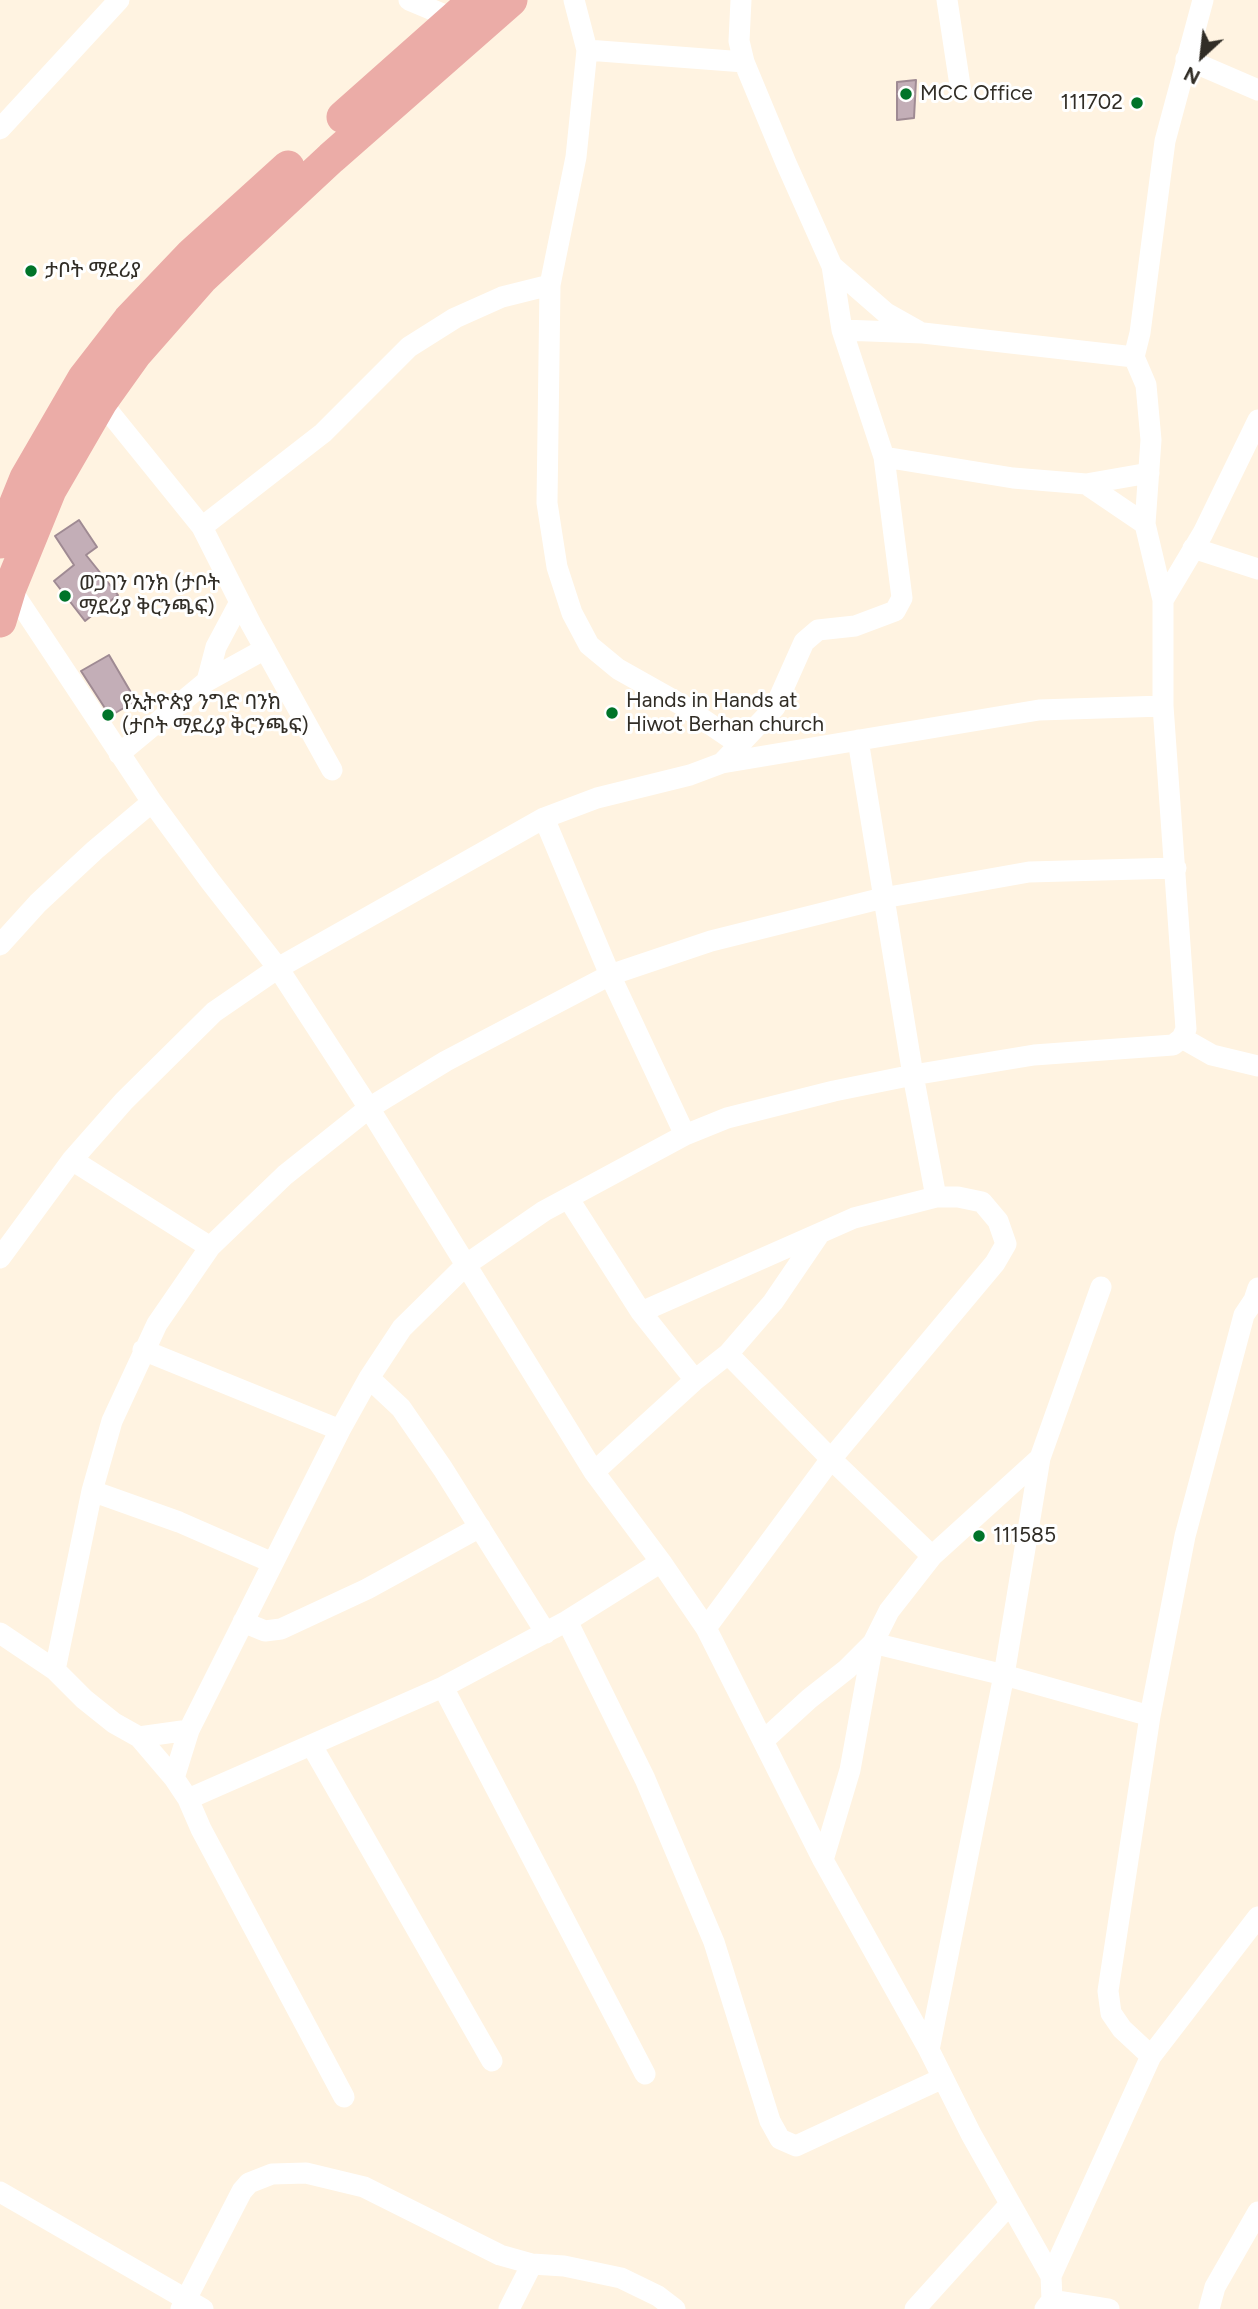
<!DOCTYPE html>
<html>
<head>
<meta charset="utf-8">
<style>
  body { margin:0 }
  #map { position:relative; width:1258px; height:2309px; overflow:hidden; background:#fff3e1; font-family:Figtree,sans-serif }
  canvas { display:block }
  .north { position:absolute; left:1167px; top:21px; width:70px; height:70px; -webkit-text-stroke:5px #fff; paint-order:stroke; rotate:207deg; font-size:19px; font-weight:700; line-height:28px; text-align:center; color:#312d26 }
  .north::after { content:''; display:block; margin:auto; width:24px; height:32px; background:#312d26; clip-path:polygon(50% 0,100% 100%,50% 72%,0 100%) }
</style>
</head>
<body>
<div id="map">
<canvas width="1258" height="2309"></canvas>
<div class="north">N</div>
</div>
<script>
const context = document.querySelector('canvas').getContext('2d');
context.lineJoin = 'round';
function paint(path, color) {
  context.fillStyle = color;
  context.fill(path, 'evenodd');
}
function toPath(rows) {
  const path = new Path2D();
  for (const r of rows) {
    path.moveTo(r[0], r[1]);
    for (let i = 2; i < r.length; i += 2) path.lineTo(r[i], r[i + 1]);
  }
  return path;
}
function strokePath(path, color, width, dash) {
  context.strokeStyle = color;
  context.lineWidth = width;
  context.lineCap = dash ? 'butt' : 'round';
  context.setLineDash(dash || []);
  context.stroke(path);
}
function drawText(font, color, halo, rows, align = 'center') {
  context.font = font + ' Figtree,"Noto Sans Ethiopic",sans-serif';
  context.lineWidth = 6;
  context.setLineDash([]);
  context.textBaseline = 'middle';
  context.strokeStyle = halo;
  context.fillStyle = color;
  for (const [text, x, y, turn = 0] of rows) {
    context.save();
    context.translate(x, y);
    context.rotate((+turn || 0) * Math.PI / 180);
    context.textAlign = isNaN(turn) ? turn : align;
    if (halo) context.strokeText(text, 0, 0);
    context.fillText(text, 0, 0);
    context.restore();
  }
}
const building = toPath([
  [916,80,914,118,897,120,897,82,916,80],
  [79,520,97,547,86,555,118,595,85,621,54,581,74,565,55,536,79,520],
  [109,655,136,701,110,716,81,671,109,655]
]);
paint(building, '#c3aeb7');
strokePath(building, '#9f8a93', 2);
strokePath(toPath([
  [409,0,452,18,460,26],
  [574,0,587,50,576,157,550,285,547,503,557,567,572,613,589,645,618,669,682,705,739,744],
  [947,0,961,92],
  [587,50,744,62],
  [1186,59,1258,90],
  [0,129,119,0],
  [832,266,886,313,918,331],
  [842,330,923,333,1134,357],
  [101,402,202,527,251,624,332,770],
  [884,457,1013,478,1086,484,1149,473],
  [1086,484,1145,524],
  [202,527,323,433,409,347,455,318,502,297,550,285],
  [1193,548,1258,569],
  [10,588,152,802,210,881,278,968,369,1108,594,1472,661,1562,706,1628,823,1860,929,2050,971,2134,1051,2276,1052,2300,1050,2309],
  [1163,600,1203,533,1258,420],
  [207,681,216,647,240,602],
  [858,740,913,1075,936,1197],
  [119,754,207,681,265,649],
  [722,763,775,707,804,642,818,630,855,626,895,611,902,598,884,457,842,330,832,266,786,163,744,62,739,41,741,0],
  [544,818,610,975,685,1135],
  [0,945,38,903,95,850,152,802],
  [1182,1038,1212,1055,1258,1066],
  [72,1160,210,1247],
  [568,1198,641,1312,695,1380],
  [0,1258,72,1160,124,1101,214,1012,278,968,544,818,597,798,690,775,722,763,1039,710,1163,706],
  [641,1312,854,1218,936,1197,958,1197,982,1202,998,1221,1006,1244,995,1263,831,1459,706,1628],
  [143,1350,340,1430],
  [728,1354,831,1459,932,1556],
  [369,1378,401,1408,443,1469,546,1633],
  [594,1472,695,1380,728,1354,773,1302,818,1236],
  [92,1491,179,1522,273,1563],
  [567,1621,645,1779,714,1942,770,2121,780,2139,796,2146,943,2078],
  [243,1622,265,1631,281,1629,367,1589,480,1527],
  [0,1633,55,1670,84,1699,114,1723,139,1737,174,1778,188,1799,201,1829,344,2097],
  [873,1643,1004,1675,1150,1716],
  [55,1670,92,1491,112,1421,157,1324,210,1247,285,1175,369,1108,446,1061,610,975,711,941,883,898,1029,872,1176,868],
  [443,1687,645,2074],
  [139,1737,189,1730],
  [763,1741,809,1699,847,1669,873,1643],
  [312,1746,492,2061],
  [174,1778,189,1730,340,1430,369,1378,402,1328,467,1264,544,1211,685,1135,727,1118,834,1091,913,1075,1034,1055,1173,1045,1182,1038,1186,1029,1163,706,1163,600,1145,524,1151,440,1146,385,1134,357,1140,333,1165,141,1203,0],
  [188,1799,443,1687,567,1621,661,1562],
  [823,1860,850,1770,873,1643,889,1611,932,1556,1040,1458],
  [929,2050,1004,1675,1040,1458,1101,1287],
  [1151,2056,1122,2029,1111,2013,1108,1991,1150,1716,1185,1536,1244,1315,1254,1300,1258,1288],
  [0,2192,203,2309],
  [1051,2276,1151,2056,1258,1917],
  [181,2309,242,2191,249,2183,272,2174,306,2173,364,2187,500,2255,532,2264,564,2266,621,2278,658,2296,675,2309],
  [509,2309,532,2264],
  [915,2309,1010,2204],
  [1045,2309,1052,2300,1109,2309],
  [1209,2309,1215,2287,1258,2212]
]), '#fff', 21);
strokePath(toPath([
  [343,117,475,0],
  [0,542,26,478,84,378,129,320,192,254,288,167],
  [0,621,10,588,50,490,101,402,136,353,201,279,331,158,511,0]
]), '#ebaca7', 33);
for (const [x, y, r, color] of [
  [906,94,7,"#007429"],
  [1137,103,7,"#007429"],
  [31,271,7,"#007429"],
  [65,596,7,"#007429"],
  [612,713,7,"#007429"],
  [108,715,7,"#007429"],
  [979,1536,7,"#007429"]
]) {
  const dot = new Path2D();
  dot.arc(x, y, r, 0, 2 * Math.PI);
  context.fillStyle = color;
  context.fill(dot);
  strokePath(dot, '#fff', 2.5);
}
drawText('21px', '#312d26', '#fff', [
  ["MCC Office",920,94],
  ["111702",1123,103,"right"],
  ["ታቦት ማደሪያ",45,271],
  ["ወጋገን ባንክ (ታቦት",79,584],
  ["ማደሪያ ቅርንጫፍ)",79,608],
  ["Hands in Hands at",626,701],
  ["Hiwot Berhan church",626,725],
  ["የኢትዮጵያ ንግድ ባንክ",122,703],
  ["(ታቦት ማደሪያ ቅርንጫፍ)",122,727],
  ["111585",993,1536]
], 'left');
</script>
</body>
</html>
